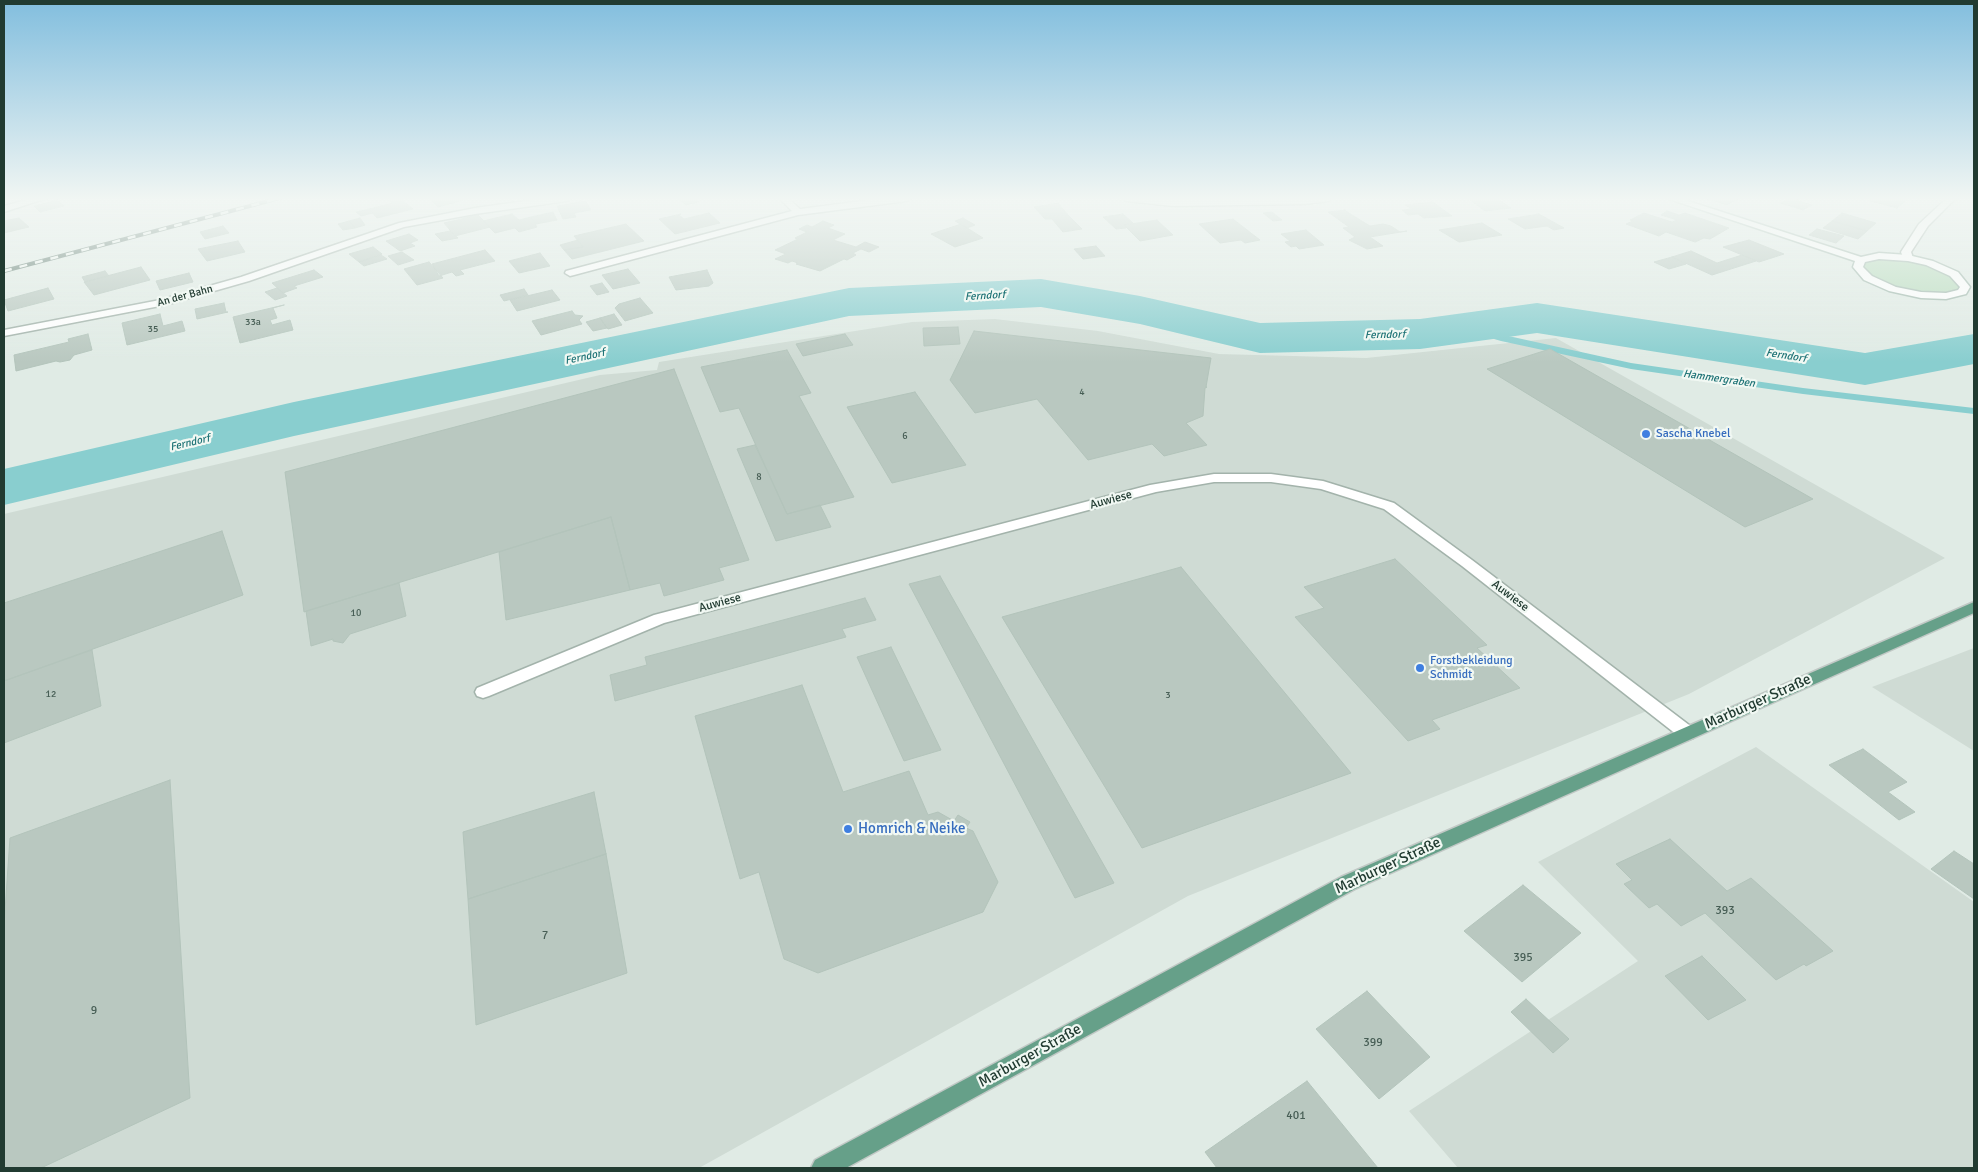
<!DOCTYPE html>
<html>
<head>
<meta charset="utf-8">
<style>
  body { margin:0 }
  #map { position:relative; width:1978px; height:1172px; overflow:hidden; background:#e0ebe5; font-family:Signika,sans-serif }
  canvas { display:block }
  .frame { position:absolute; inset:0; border:5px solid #213b31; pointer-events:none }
</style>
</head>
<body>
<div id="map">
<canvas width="1978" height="1172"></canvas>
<div class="frame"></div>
</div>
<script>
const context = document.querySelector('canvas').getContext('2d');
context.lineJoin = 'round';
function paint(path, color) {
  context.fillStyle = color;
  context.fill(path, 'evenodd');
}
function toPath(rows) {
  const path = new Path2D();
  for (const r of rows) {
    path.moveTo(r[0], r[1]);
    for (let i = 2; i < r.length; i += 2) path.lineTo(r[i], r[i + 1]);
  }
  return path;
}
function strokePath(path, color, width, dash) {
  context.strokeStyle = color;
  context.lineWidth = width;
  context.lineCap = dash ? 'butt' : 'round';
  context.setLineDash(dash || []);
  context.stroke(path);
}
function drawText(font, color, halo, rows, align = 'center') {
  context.font = font + ' Signika,sans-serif';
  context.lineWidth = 4.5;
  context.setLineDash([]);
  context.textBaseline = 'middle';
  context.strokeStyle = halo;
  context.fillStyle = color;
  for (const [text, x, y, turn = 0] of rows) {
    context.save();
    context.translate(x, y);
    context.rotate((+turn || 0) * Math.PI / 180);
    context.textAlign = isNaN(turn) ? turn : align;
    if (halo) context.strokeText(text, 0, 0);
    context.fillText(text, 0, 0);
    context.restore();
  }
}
paint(toPath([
  [995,319,1098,331,1219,354,1366,358,1556,338,1945,558,1689,694,1188,896,699,1168,4,1168,4,514,600,375,657,370,659,362,912,322],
  [1974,648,1974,751,1872,687],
  [1756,747,1974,902,1974,1168,1458,1168,1409,1111,1638,961,1538,862]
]), '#cfdbd4');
paint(toPath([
  [1868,257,1919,260,1960,279,1962,292,1934,296,1879,283,1858,263]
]), '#b9dcbe');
paint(toPath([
  [1463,326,1631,363,1803,388,1974,408,1974,414,1803,394,1631,369,1501,341,1463,330,1463,326]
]), '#89cecf');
paint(toPath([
  [1041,279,1140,296,1260,323,1420,319,1537,303,1865,353,1974,334,1974,364,1865,385,1537,333,1420,349,1260,353,1140,324,1041,307,849,316,294,436,4,505,4,469,294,402,849,288,1041,279]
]), '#89cecf');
const building = toPath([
  [400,198,413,209,377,218,369,209,392,203,389,200,400,198],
  [429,198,466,198,468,199,438,207,429,198],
  [689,198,694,198,699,202,686,205,680,200,689,198],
  [1467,198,1497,198,1511,208,1485,211,1467,198],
  [1705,198,1739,198,1727,205,1705,198],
  [1791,198,1812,205,1803,210,1780,203,1791,198],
  [1873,198,1904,198,1908,199,1897,208,1870,201,1873,198],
  [57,200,64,206,40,212,34,206,57,200],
  [586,201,591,210,574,213,576,217,563,219,557,206,586,201],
  [1433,202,1452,216,1424,218,1418,214,1408,215,1402,210,1412,209,1405,205,1433,202],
  [1058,203,1069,216,1082,229,1063,232,1052,219,1045,219,1034,207,1058,203],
  [369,209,373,213,361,216,356,212,369,209],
  [1344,210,1370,226,1383,224,1391,226,1400,232,1407,231,1370,237,1383,246,1367,249,1349,240,1355,237,1343,228,1349,227,1328,212,1346,210,1344,210],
  [1667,211,1679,215,1685,213,1729,228,1710,239,1704,238,1695,242,1666,232,1659,236,1626,224,1633,221,1630,220,1644,213,1672,222,1677,220,1661,215,1667,211],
  [553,212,557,220,536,224,531,217,553,212],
  [1272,212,1282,220,1273,221,1263,213,1272,212],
  [709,213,720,223,675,234,659,219,681,214,679,215,684,219,709,213],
  [1842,213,1876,223,1867,231,1832,221,1842,213],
  [512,214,519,220,531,217,537,227,519,232,515,228,495,233,483,221,512,214],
  [1123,214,1133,223,1124,225,1126,228,1116,229,1103,217,1123,214],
  [1539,214,1564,228,1554,230,1547,226,1525,229,1508,219,1539,214],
  [478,215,490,227,455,236,444,223,478,215],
  [19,218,29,227,4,233,4,221,19,218],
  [360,218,365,225,355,228,349,221,360,218],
  [963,218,975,225,967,228,955,221,963,218],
  [1233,219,1260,240,1245,243,1241,240,1220,243,1199,224,1233,219],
  [1157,220,1173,235,1140,241,1124,225,1157,220],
  [349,221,355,228,343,230,338,224,349,221],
  [823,221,834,225,828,228,845,234,833,240,856,247,865,242,879,247,869,252,861,249,853,253,856,255,847,260,844,259,820,271,796,264,798,263,792,261,788,263,775,259,786,254,775,250,798,239,795,238,807,232,799,229,807,225,812,227,823,221],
  [1832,221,1867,231,1858,239,1823,228,1832,221],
  [1482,223,1502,235,1459,242,1439,230,1482,223],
  [626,224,644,241,572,259,564,250,583,247,574,236,626,224],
  [961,224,983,238,955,247,931,234,961,224],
  [223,226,229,233,205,239,200,232,223,226],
  [1817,229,1844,236,1836,243,1809,235,1817,229],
  [1306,230,1324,245,1299,249,1296,246,1291,247,1285,242,1290,241,1281,234,1306,230],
  [450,231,458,238,442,241,435,234,450,231],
  [409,234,418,240,410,243,415,246,400,251,386,241,409,234],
  [578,240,583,247,564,250,560,245,578,240],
  [1749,240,1784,254,1759,262,1723,247,1749,240],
  [238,241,245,252,207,261,198,249,238,241],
  [1096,246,1105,256,1083,259,1074,249,1096,246],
  [373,247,382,254,359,262,349,254,373,247],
  [485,250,495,261,460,270,464,274,456,276,452,272,439,276,432,264,485,250],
  [1691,251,1717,263,1742,255,1756,261,1712,275,1672,257,1691,251],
  [402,252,414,260,398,265,388,256,402,252],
  [540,253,550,266,519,273,509,261,540,253],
  [381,255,387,259,364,266,359,262,381,255],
  [1672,257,1686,264,1669,269,1654,262,1672,257],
  [429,262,443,278,417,285,404,269,429,262],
  [141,267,150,280,94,295,84,282,141,267],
  [628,269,640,283,613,289,602,275,628,269],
  [314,270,323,277,294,286,297,288,283,293,272,283,314,270],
  [707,270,713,283,709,286,676,290,669,277,707,270],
  [105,271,109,276,85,282,82,277,105,271],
  [189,273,193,282,160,290,156,281,189,273],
  [602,283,609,292,597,295,590,286,602,283],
  [48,288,54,299,8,311,4,300,48,288],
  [277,288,287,296,275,300,265,292,277,288],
  [524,289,528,295,504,301,500,295,524,289],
  [552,290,560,300,517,311,510,300,552,290],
  [640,298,653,313,625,321,615,308,619,304,640,298],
  [224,303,226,312,228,312,197,319,195,309,224,303],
  [284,305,273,308,277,318,270,320,272,325,290,320,293,330,240,343,233,317,284,305],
  [572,311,575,315,583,316,579,320,582,324,541,335,532,321,572,311],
  [160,314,163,326,182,321,185,331,127,345,122,323,160,314],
  [614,314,622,325,608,329,600,318,614,314],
  [600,318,607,328,593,331,586,322,600,318],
  [958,327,960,344,924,346,923,328,958,327],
  [974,331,1211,358,1206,387,1207,387,1205,388,1203,416,1186,423,1207,445,1164,456,1152,444,1088,460,1037,399,975,413,950,380,974,331],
  [88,334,92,350,74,355,70,360,60,362,56,361,16,371,14,355,69,342,68,339,88,334],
  [845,334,853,345,803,356,796,344,845,334],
  [1550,349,1813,499,1745,527,1487,369,1550,349],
  [787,350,811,393,799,396,854,497,787,514,739,408,720,412,701,367,787,350],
  [674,369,749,560,719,568,724,580,664,596,660,583,630,590,611,517,304,612,285,472,674,369],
  [915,392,966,465,892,483,847,407,915,392],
  [755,445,787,514,820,505,831,527,776,541,737,449,755,445],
  [611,517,630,590,506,620,499,552,611,517],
  [222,531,243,595,4,681,4,603,222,531],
  [1395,559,1487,645,1477,648,1520,688,1432,720,1440,729,1408,741,1295,617,1324,608,1304,587,1395,559],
  [1181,567,1351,773,1142,848,1002,617,1181,567],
  [940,576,1114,883,1075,898,909,584,940,576],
  [399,583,406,616,350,634,343,643,333,641,333,639,311,646,306,611,399,583],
  [865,598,876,620,842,629,846,637,615,701,610,675,647,665,645,657,865,598],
  [891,647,941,750,904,761,857,657,891,647],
  [92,650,101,706,4,743,4,681,92,650],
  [802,685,843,792,909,771,928,815,938,812,954,821,958,815,970,822,966,828,973,831,998,882,983,912,818,973,784,959,759,872,740,879,695,716,802,685],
  [1863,749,1907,782,1888,792,1915,812,1899,820,1829,765,1863,749],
  [170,780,190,1098,41,1168,4,1168,4,925,10,838,170,780],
  [594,792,606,854,468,899,463,832,594,792],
  [1670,839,1727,891,1751,878,1833,951,1806,966,1804,964,1776,980,1705,913,1681,926,1657,904,1649,908,1624,884,1632,880,1616,864,1670,839],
  [1954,851,1974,864,1974,899,1931,869,1954,851],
  [606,854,627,973,476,1025,468,899,606,854],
  [1523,885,1581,933,1522,982,1464,931,1523,885],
  [1702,956,1746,1000,1708,1020,1665,976,1702,956],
  [1367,991,1430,1057,1379,1099,1316,1029,1367,991],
  [1526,999,1569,1039,1553,1053,1511,1012,1526,999],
  [1307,1081,1378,1168,1217,1168,1205,1152,1307,1081]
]);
paint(building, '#b9c8c0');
strokePath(building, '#b3c4bb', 1);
const minor = toPath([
  [33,198,47,198,4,212,4,206,33,198],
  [547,198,571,198,567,201,475,214,404,227,249,281,165,305,4,336,4,330,160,300,241,277,399,223,475,208,547,198],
  [779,198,788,198,800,209,885,198,911,198,907,201,798,215,574,275,570,276,565,273,566,271,792,211,779,198],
  [1122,198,1173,200,1333,198,1329,201,1305,204,1173,206,1126,201,1122,198],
  [1947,198,1956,198,1928,226,1911,252,1913,258,1912,260,1904,260,1901,252,1919,224,1947,198],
  [1214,474,1271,474,1323,481,1394,503,1472,560,1693,728,1696,733,1693,738,1687,740,1681,738,1462,566,1384,509,1321,489,1271,482,1214,482,1156,492,664,623,489,696,483,698,477,696,475,692,477,688,654,615,1150,485,1214,474]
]);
const secondary = toPath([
  [1666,198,1679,198,1861,257,1879,253,1908,255,1933,261,1958,272,1970,287,1966,294,1946,299,1921,298,1889,291,1864,280,1853,267,1855,261,1666,198],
  [1879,259,1908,261,1926,265,1950,276,1960,287,1958,290,1946,293,1921,292,1896,287,1872,276,1863,267,1865,262,1879,259]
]);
const primary = toPath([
  [1974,602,1974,613,1355,889,846,1168,811,1168,815,1160,1341,877,1974,602]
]);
strokePath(minor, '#a3b3ab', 3);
strokePath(secondary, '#a2b9ae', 3);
strokePath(primary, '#c1c8c5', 3);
paint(minor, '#fff');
paint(secondary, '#fff');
paint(primary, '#66a089');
const rail = toPath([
  [4,271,280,198]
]);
strokePath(rail, '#5c776c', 4);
strokePath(rail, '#f1f8f3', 2.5, [8]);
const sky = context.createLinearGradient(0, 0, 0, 362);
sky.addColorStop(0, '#82bede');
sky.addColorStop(0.55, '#f1f6f3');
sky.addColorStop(1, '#f1f6f300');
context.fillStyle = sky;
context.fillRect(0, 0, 1978, 362);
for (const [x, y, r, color] of [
  [1646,434,5,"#3f7fe0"],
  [1420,668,5,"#3f7fe0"],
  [848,829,5,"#3f7fe0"]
]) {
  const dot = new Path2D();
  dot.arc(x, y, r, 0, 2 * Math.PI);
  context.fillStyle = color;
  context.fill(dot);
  strokePath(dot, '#f1f8f3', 2);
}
drawText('10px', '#475e55', null, [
  ["33a",253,322],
  ["35",153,329],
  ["4",1082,392],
  ["6",905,436],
  ["8",759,477],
  ["10",356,613],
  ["12",51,694],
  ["3",1168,695]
]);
drawText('11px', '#213b31', '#f1f8f3', [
  ["An der Bahn",185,296,-15]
]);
drawText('italic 11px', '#1d7275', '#f1f8f3', [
  ["Ferndorf",985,296,-3],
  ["Ferndorf",1385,335,-1],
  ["Ferndorf",1786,356,9],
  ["Ferndorf",585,357,-12],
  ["Hammergraben",1719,379,8],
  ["Ferndorf",190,443,-13]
]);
drawText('12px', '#366cbe', '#f1f8f3', [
  ["Sascha Knebel",1656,434],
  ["Forstbekleidung",1430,661],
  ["Schmidt",1430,675]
], 'left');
drawText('12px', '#213b31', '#f1f8f3', [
  ["Auwiese",1111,500,-15],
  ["Auwiese",1510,596,37],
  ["Auwiese",720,603,-15]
]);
drawText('12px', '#475e55', null, [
  ["393",1725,911],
  ["7",545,936],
  ["395",1523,958],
  ["9",94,1011],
  ["399",1373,1043],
  ["401",1296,1116]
]);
drawText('15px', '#213b31', '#f1f8f3', [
  ["Marburger Straße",1758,702,-24],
  ["Marburger Straße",1388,866,-25],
  ["Marburger Straße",1030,1056,-29]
]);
drawText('15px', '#366cbe', '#f1f8f3', [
  ["Homrich & Neike",858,829]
], 'left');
</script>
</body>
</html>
